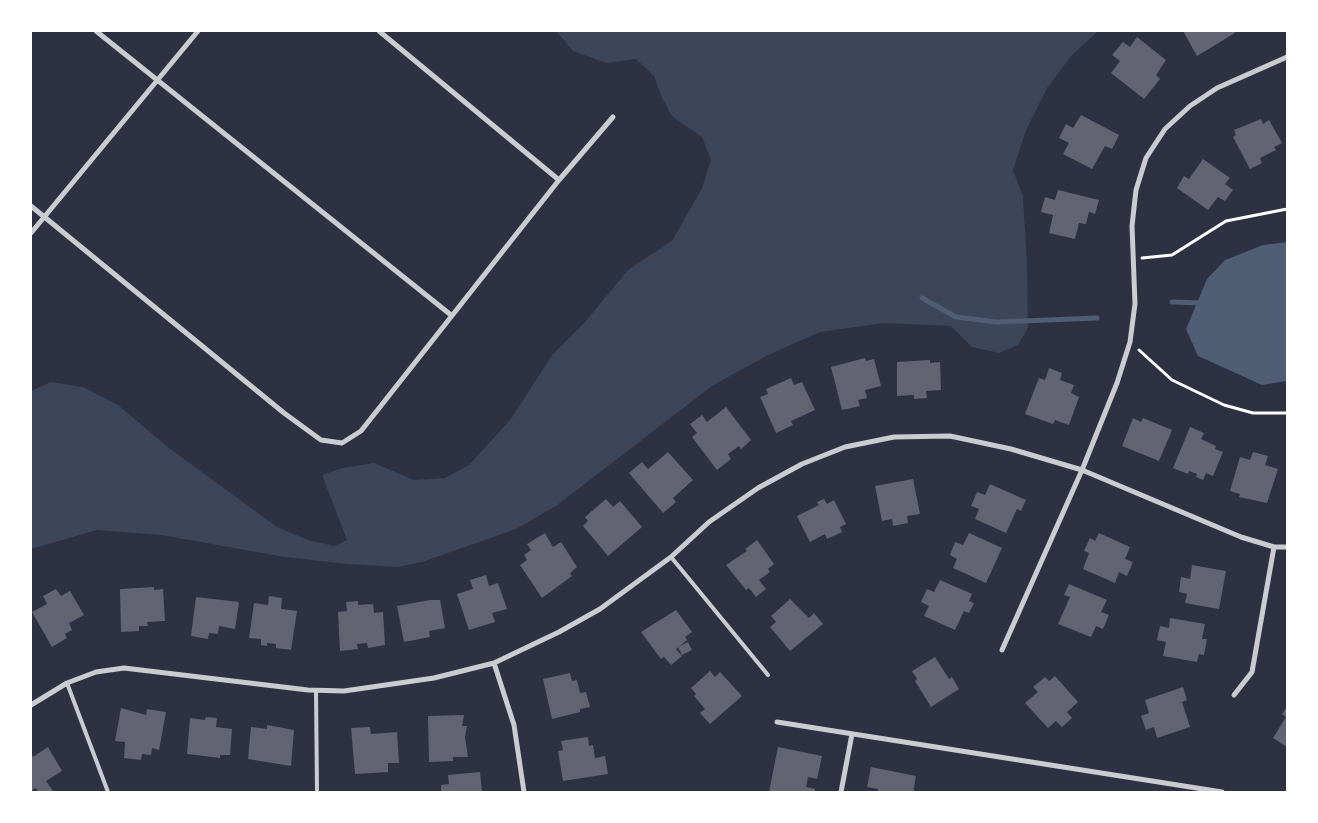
<!DOCTYPE html>
<html>
<head>
<meta charset="utf-8">
<style>
  body { margin:0 }
  #map { position:relative; width:1318px; height:823px; overflow:hidden; background:#2d3142; font-family:"DejaVu Sans",sans-serif }
  canvas { display:block }
  .frame { position:absolute; inset:0; border:32px solid #fff; pointer-events:none }
</style>
</head>
<body>
<div id="map">
<canvas width="1318" height="823"></canvas>
<div class="frame"></div>
</div>
<script>
const context = document.querySelector('canvas').getContext('2d');
context.lineJoin = 'round';
function paint(path, color) {
  context.fillStyle = color;
  context.fill(path, 'evenodd');
}
function toPath(rows) {
  const path = new Path2D();
  for (const r of rows) {
    path.moveTo(r[0], r[1]);
    for (let i = 2; i < r.length; i += 2) path.lineTo(r[i], r[i + 1]);
  }
  return path;
}
function strokePath(path, color, width, dash) {
  context.strokeStyle = color;
  context.lineWidth = width;
  context.lineCap = dash ? 'butt' : 'round';
  context.setLineDash(dash || []);
  context.stroke(path);
}
paint(toPath([
  [556,31,1098,31,1072,55,1047,88,1026,130,1013,170,1023,196,1027,264,1028,328,1018,345,999,353,972,347,951,326,884,323,820,332,766,356,712,386,556,506,516,529,422,562,398,567,347,564,285,557,161,535,97,530,31,549,31,391,51,382,83,387,118,405,169,448,277,527,308,540,334,546,347,540,322,475,342,468,374,463,414,480,445,478,469,465,511,419,552,355,585,322,628,270,672,241,702,188,711,160,702,137,672,116,662,98,654,76,636,59,606,63,573,51]
]), '#3c4559');
paint(toPath([
  [1287,242,1287,381,1262,385,1198,356,1186,329,1207,279,1225,260,1263,245]
]), '#4f5d75');
strokePath(toPath([
  [922,298,956,317,997,322,1097,318],
  [1172,302,1202,303]
]), '#4f5d75', 5);
paint(toPath([
  [1183,31,1234,31,1235,33,1197,56],
  [1137,37,1166,60,1156,75,1160,79,1144,99,1111,73,1120,61,1112,55,1123,42,1130,47],
  [1081,115,1119,135,1112,149,1105,146,1092,169,1063,154,1069,143,1059,138,1066,124,1073,128],
  [1261,119,1263,124,1269,120,1282,143,1274,147,1276,150,1260,158,1262,163,1250,169,1233,137,1236,135,1234,130],
  [1203,159,1230,178,1225,184,1233,190,1225,201,1218,197,1208,210,1177,188,1184,176,1189,179],
  [1058,190,1099,200,1095,214,1089,212,1086,224,1079,223,1075,239,1049,233,1053,215,1041,212,1045,197,1055,200],
  [865,358,866,361,874,359,881,386,865,390,867,398,858,400,860,406,842,410,831,367],
  [930,360,930,363,940,362,941,390,926,391,927,398,914,399,914,395,897,396,897,362],
  [1049,368,1062,373,1060,380,1074,385,1071,393,1079,397,1069,425,1055,420,1053,424,1025,414,1039,378,1045,380],
  [791,378,794,385,802,382,815,410,791,421,793,425,776,433,760,397,768,394,766,389],
  [726,407,751,440,741,449,739,446,728,454,731,459,717,470,692,437,697,433,690,424,702,415,707,422],
  [1133,418,1141,422,1143,418,1172,430,1159,461,1122,446],
  [1190,427,1204,433,1201,439,1216,446,1215,449,1223,452,1213,476,1206,473,1203,480,1196,477,1197,474,1189,471,1188,474,1173,468],
  [668,452,693,480,673,498,676,502,663,513,629,473,642,462,648,469],
  [1253,452,1268,456,1265,465,1278,469,1267,503,1239,497,1240,494,1230,491,1240,457,1250,460],
  [913,479,920,514,907,516,908,523,893,526,892,519,882,521,875,486],
  [990,484,1026,500,1021,511,1017,509,1006,533,975,519,979,509,971,506,977,492,985,495],
  [606,499,613,507,620,501,642,527,608,556,583,526,588,521,585,517],
  [824,499,827,504,834,500,846,524,840,527,842,532,827,539,825,534,810,542,797,516,819,505,817,502],
  [545,533,553,547,561,542,577,567,570,573,572,576,542,598,520,565,527,560,524,555,531,550,527,544],
  [969,533,1002,548,986,583,953,568,957,559,950,555,955,542,963,545],
  [1099,533,1130,547,1125,559,1133,562,1127,576,1119,572,1115,583,1083,569,1089,553,1084,551,1090,538,1095,541],
  [757,540,774,564,768,569,770,572,759,580,766,589,756,597,749,588,746,590,726,565,747,551,745,549],
  [1192,565,1226,571,1219,609,1185,603,1187,594,1179,592,1181,577,1190,579],
  [486,575,489,586,498,583,507,609,492,613,495,622,469,630,457,594,473,589,470,580],
  [940,580,972,594,969,601,974,603,969,613,964,611,955,630,924,616,929,606,921,602,927,589,934,592],
  [1069,584,1107,600,1101,612,1109,615,1103,629,1096,626,1091,637,1058,624,1070,597,1064,595],
  [154,587,154,590,163,589,165,621,147,622,148,626,139,626,139,631,121,632,120,589],
  [56,589,61,596,70,591,84,615,69,623,72,630,65,634,67,638,52,647,32,612,47,604,43,596],
  [269,596,282,598,281,609,297,611,291,650,276,648,276,644,267,643,267,646,261,645,261,639,249,638,254,603,268,605],
  [196,597,239,602,235,629,219,626,218,634,209,633,208,639,191,636],
  [790,599,809,618,814,613,823,624,790,651,770,627,776,622,771,616],
  [430,600,440,600,445,628,429,631,430,637,404,642,397,606],
  [358,601,358,605,373,604,374,613,383,612,385,645,368,648,367,643,357,644,358,649,340,651,338,612,347,611,346,602],
  [676,610,692,632,685,637,687,640,676,649,682,656,671,665,664,657,661,659,641,632],
  [1170,618,1205,624,1202,639,1207,639,1204,655,1199,654,1197,662,1163,656,1166,642,1157,640,1160,626,1169,628],
  [688,642,692,650,682,655,678,647],
  [935,657,949,679,952,677,959,689,931,707,915,681,917,679,912,671],
  [710,671,715,677,720,672,742,696,710,724,700,713,705,709,694,696,696,694,691,688],
  [570,673,572,681,577,680,580,693,586,692,590,707,580,709,580,712,552,719,543,679],
  [1055,676,1078,702,1067,712,1072,718,1062,727,1056,721,1048,728,1025,703,1038,692,1033,687,1045,677,1049,681],
  [1183,687,1187,700,1182,702,1190,727,1157,738,1154,727,1146,730,1141,716,1149,713,1145,700],
  [1287,707,1287,747,1273,738,1286,717,1282,714],
  [121,708,146,715,147,709,166,712,159,750,152,748,151,755,142,754,141,760,124,758,125,742,115,741],
  [464,715,462,726,467,726,465,737,468,757,453,757,453,761,429,762,428,716],
  [206,717,217,718,216,727,232,729,230,755,220,755,220,758,187,754,190,718,205,720],
  [267,725,294,730,291,766,248,759,251,727,267,729],
  [370,727,371,734,397,732,399,763,388,763,388,772,355,774,351,728],
  [588,737,589,746,593,745,595,758,605,756,608,774,563,781,558,751,563,750,561,741],
  [48,747,62,771,46,781,53,791,38,792,36,788,31,791,31,753,33,757],
  [778,747,822,756,817,779,808,777,806,787,815,789,815,792,769,792],
  [871,767,916,776,913,792,878,792,878,789,867,787],
  [480,772,482,792,441,792,441,785,449,784,448,775]
]), '#626471');
strokePath(toPath([
  [1142,258,1172,255,1226,221,1287,209],
  [1139,350,1172,380,1224,405,1253,413,1287,413]
]), '#fff', 3);
strokePath(toPath([
  [671,557,768,675],
  [67,683,108,792],
  [316,691,317,792]
]), '#caccd0', 4);
strokePath(toPath([
  [96,31,451,315],
  [379,31,559,180],
  [31,206,284,413,321,440,342,443,361,431,559,180,613,117],
  [31,233,198,31],
  [1002,650,1082,470,1117,383,1130,342,1135,304,1132,226,1136,190,1146,158,1165,129,1190,106,1217,88,1287,57],
  [494,663,514,725,524,792],
  [1234,695,1252,672,1274,547],
  [31,705,67,683,96,672,124,668,308,690,344,691,434,678,494,663,559,632,600,609,671,557,709,522,758,488,802,464,845,447,894,437,950,436,1011,449,1082,470,1241,537,1274,547,1287,547],
  [777,722,1222,792],
  [841,792,852,734]
]), '#caccd0', 5);
</script>
</body>
</html>
